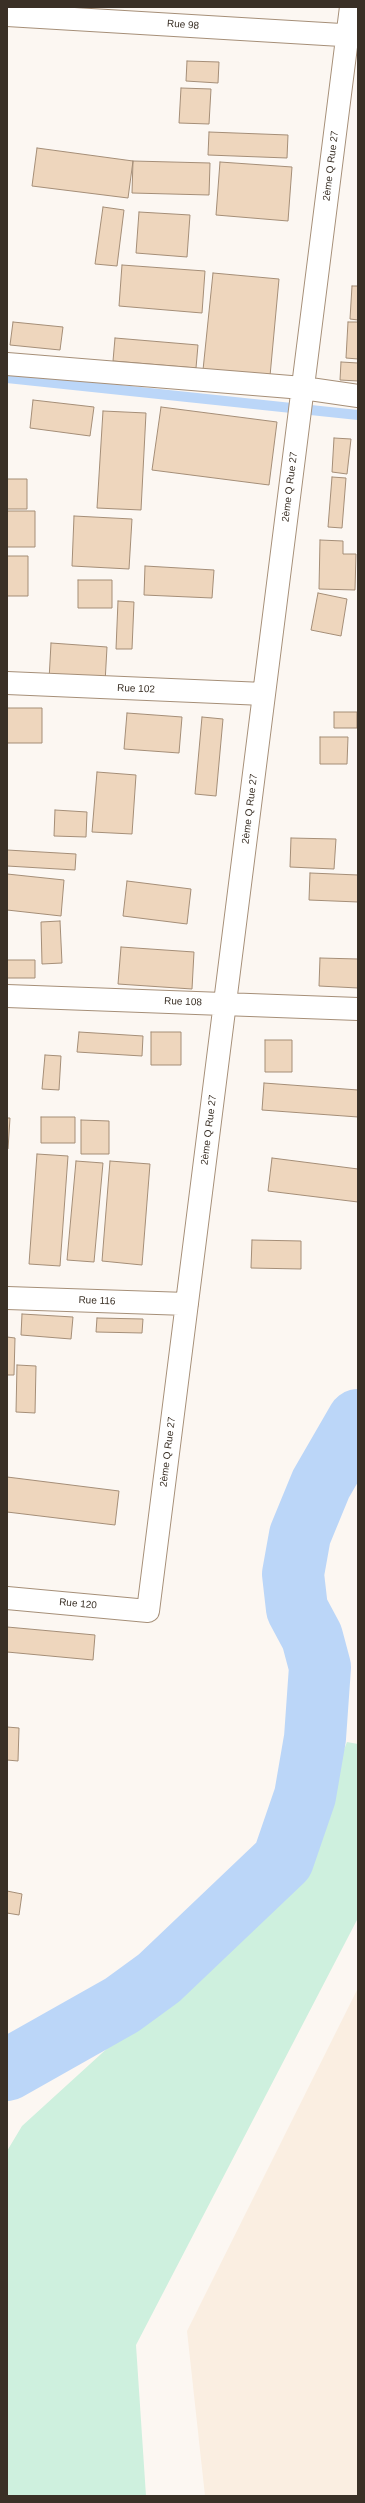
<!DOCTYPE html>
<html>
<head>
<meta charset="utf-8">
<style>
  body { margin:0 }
  #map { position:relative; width:365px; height:2503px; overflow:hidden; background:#fcf7f2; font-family:Arial,sans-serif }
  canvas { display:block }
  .frame { position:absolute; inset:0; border:8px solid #3a3026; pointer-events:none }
</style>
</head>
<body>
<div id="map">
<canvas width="365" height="2503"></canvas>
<div class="frame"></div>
</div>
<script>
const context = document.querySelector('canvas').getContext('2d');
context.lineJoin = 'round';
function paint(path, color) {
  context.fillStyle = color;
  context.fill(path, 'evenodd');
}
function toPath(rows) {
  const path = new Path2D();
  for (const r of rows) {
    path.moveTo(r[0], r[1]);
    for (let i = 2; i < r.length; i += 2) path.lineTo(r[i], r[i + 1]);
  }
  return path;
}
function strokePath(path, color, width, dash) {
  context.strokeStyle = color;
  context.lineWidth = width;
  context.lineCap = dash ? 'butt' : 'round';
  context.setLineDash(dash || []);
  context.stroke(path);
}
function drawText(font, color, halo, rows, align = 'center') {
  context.font = font + ' Arial,sans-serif';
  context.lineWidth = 3;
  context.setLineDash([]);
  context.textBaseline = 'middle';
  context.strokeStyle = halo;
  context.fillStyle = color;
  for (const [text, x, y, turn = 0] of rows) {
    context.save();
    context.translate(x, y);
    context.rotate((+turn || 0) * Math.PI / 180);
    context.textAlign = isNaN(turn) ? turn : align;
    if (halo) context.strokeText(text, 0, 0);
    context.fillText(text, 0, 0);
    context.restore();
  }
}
paint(toPath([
  [358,1988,358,2496,205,2496,187,2331]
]), '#faeee1');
paint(toPath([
  [347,1742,358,1744,358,1918,136,2345,146,2496,7,2496,7,2151,22,2126,292,1880]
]), '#cef0de');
strokePath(toPath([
  [7,378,358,415]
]), '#bbd6f8', 10);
strokePath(toPath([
  [7,2070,122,2005,159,1978,283,1860,305,1796,315,1738,320,1667,312,1637,297,1609,293,1574,300,1535,321,1484,358,1420]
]), '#bbd6f8', 62);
const building = toPath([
  [187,61,219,62,218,83,186,81,187,61],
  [181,88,211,89,209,124,179,123,181,88],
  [209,132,288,135,287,158,208,155,209,132],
  [37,148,133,161,128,198,32,186,37,148],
  [133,161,210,163,209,195,132,193,133,161],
  [220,162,292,167,288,221,216,215,220,162],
  [103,207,124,210,117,266,95,264,103,207],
  [139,212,190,215,187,257,136,253,139,212],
  [122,265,205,271,202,313,119,306,122,265],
  [213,273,279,279,270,376,203,370,213,273],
  [352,286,358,286,358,320,350,319,352,286],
  [13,322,63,327,60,350,10,345,13,322],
  [348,322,358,322,358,359,346,358,348,322],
  [115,338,198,345,196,368,113,361,115,338],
  [341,362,358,363,358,381,340,380,341,362],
  [33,400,94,407,90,436,30,428,33,400],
  [161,407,277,422,269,485,152,470,161,407],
  [103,411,146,413,141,510,97,508,103,411],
  [334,438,351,439,347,474,332,472,334,438],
  [332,477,346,478,342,528,328,527,332,477],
  [7,479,27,479,27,509,7,509,7,479],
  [7,511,35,511,35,547,7,547,7,511],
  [74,516,132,519,129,569,72,566,74,516],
  [320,540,343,541,343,554,356,554,355,590,319,589,320,540],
  [7,556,28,556,28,596,7,596,7,556],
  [145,566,214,570,212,598,144,595,145,566],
  [78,580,112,580,112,608,78,608,78,580],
  [318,593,347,599,341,636,311,630,318,593],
  [118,601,134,602,132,649,116,649,118,601],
  [51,643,107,647,105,683,49,680,51,643],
  [7,708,42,708,42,743,7,743,7,708],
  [334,712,357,712,357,728,334,728,334,712],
  [127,713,182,717,179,753,124,749,127,713],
  [202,717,223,719,216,796,195,794,202,717],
  [320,737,348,737,347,764,320,764,320,737],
  [97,772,136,775,132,834,92,832,97,772],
  [55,810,87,812,86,837,54,836,55,810],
  [291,838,336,839,334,869,290,867,291,838],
  [7,850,76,854,75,870,7,866,7,850],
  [310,873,358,875,358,902,309,900,310,873],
  [7,874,64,880,61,916,7,910,7,874],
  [127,881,191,889,187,924,123,916,127,881],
  [60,921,62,963,42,964,41,922,60,921],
  [121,947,194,952,192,989,118,984,121,947],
  [320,958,358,959,358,988,319,986,320,958],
  [7,960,35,960,35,978,7,978,7,960],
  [79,1032,143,1036,142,1056,77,1052,79,1032],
  [151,1032,181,1032,181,1065,151,1065,151,1032],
  [265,1040,292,1040,292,1072,265,1072,265,1040],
  [45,1055,61,1056,59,1090,42,1089,45,1055],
  [264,1083,358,1090,358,1117,262,1110,264,1083],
  [41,1117,75,1117,75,1143,41,1143,41,1117],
  [7,1118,10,1118,8,1149,7,1149,7,1118],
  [81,1120,109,1121,109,1154,81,1154,81,1120],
  [37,1154,68,1156,60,1266,29,1264,37,1154],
  [272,1158,358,1169,358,1202,268,1191,272,1158],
  [76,1161,103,1163,94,1262,67,1260,76,1161],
  [110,1161,150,1164,142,1265,102,1261,110,1161],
  [252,1240,301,1241,301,1269,251,1268,252,1240],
  [22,1314,73,1317,71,1339,21,1335,22,1314],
  [97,1318,143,1319,142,1333,96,1332,97,1318],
  [7,1337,15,1338,14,1375,7,1375,7,1337],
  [17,1365,36,1366,35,1413,16,1412,17,1365],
  [7,1477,119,1491,115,1525,7,1512,7,1477],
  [7,1627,95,1635,93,1660,7,1652,7,1627],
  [7,1727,19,1728,18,1761,7,1760,7,1727],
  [7,1891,22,1894,19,1915,7,1913,7,1891]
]);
paint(building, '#eed6bd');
strokePath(building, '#a58e77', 1);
const minor = toPath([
  [7,15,358,36],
  [7,364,303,388,358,396],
  [7,683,264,694],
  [7,996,358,1009],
  [7,1298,187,1304],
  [7,1598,148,1611,351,7]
]);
strokePath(minor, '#a68f78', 24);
strokePath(minor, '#fff', 22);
drawText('10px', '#3a3026', '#fff', [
  ["Rue 98",183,25,4],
  ["2ème Q Rue 27",331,166,-83],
  ["2ème Q Rue 27",290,487,-83],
  ["Rue 102",136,689,2],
  ["2ème Q Rue 27",250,809,-83],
  ["Rue 108",183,1002,2],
  ["2ème Q Rue 27",209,1130,-83],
  ["Rue 116",97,1301,2],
  ["2ème Q Rue 27",168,1452,-83],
  ["Rue 120",78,1604,5]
]);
</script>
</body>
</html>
